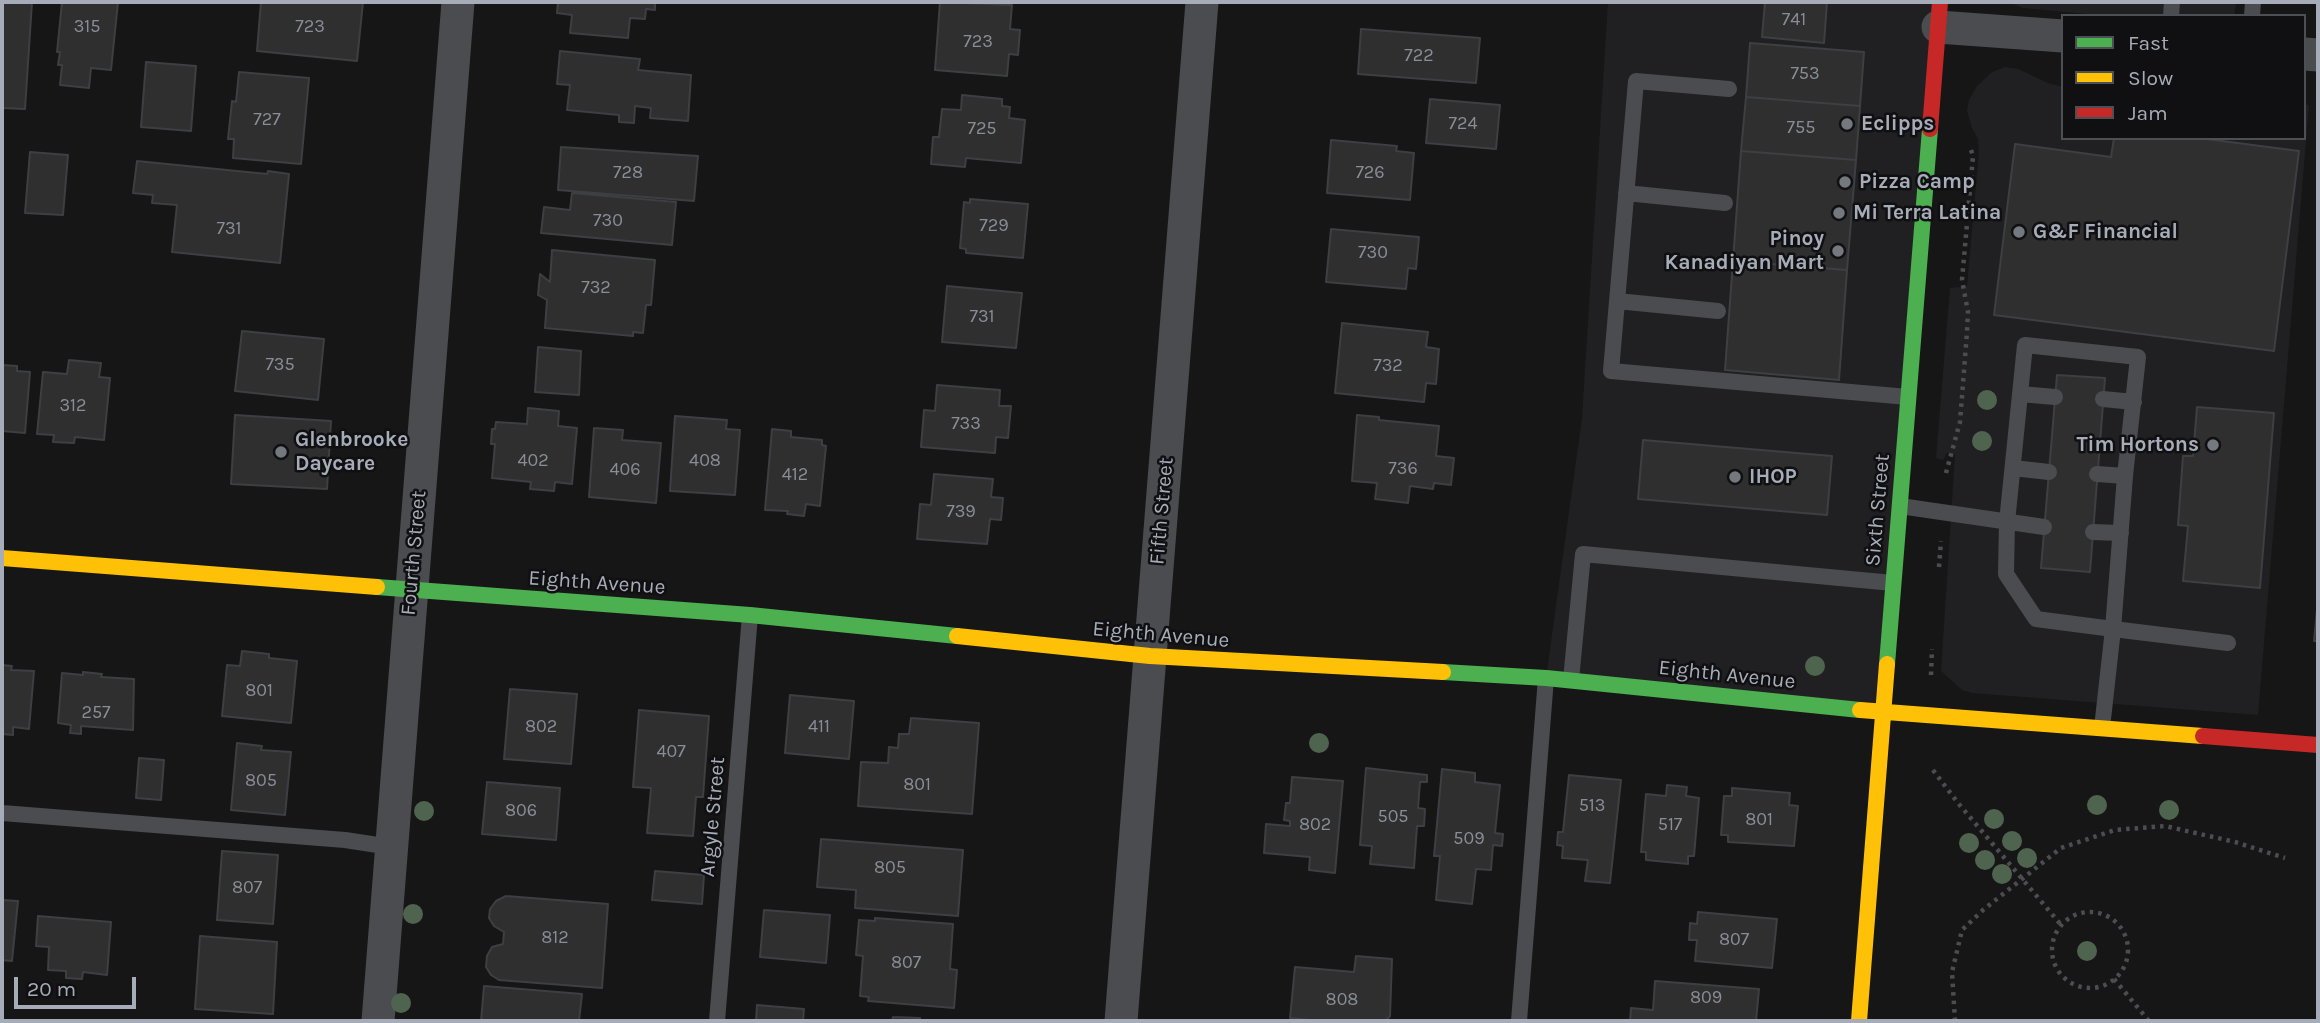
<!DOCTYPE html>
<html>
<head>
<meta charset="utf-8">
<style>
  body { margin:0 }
  #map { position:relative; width:2320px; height:1023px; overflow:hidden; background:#161616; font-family:Karla,sans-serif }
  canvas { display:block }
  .frame { position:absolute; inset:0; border:4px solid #a7adb8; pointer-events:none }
  .legend { position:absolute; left:2061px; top:14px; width:245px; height:126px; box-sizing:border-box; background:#101012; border:2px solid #4c4f54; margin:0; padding:9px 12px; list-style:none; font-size:21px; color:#a7adb8 }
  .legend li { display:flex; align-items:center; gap:14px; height:35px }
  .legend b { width:35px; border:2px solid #4c4f54 }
  .scale { position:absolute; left:14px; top:977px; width:122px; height:32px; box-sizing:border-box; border:4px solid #a7adb8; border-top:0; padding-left:9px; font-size:21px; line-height:24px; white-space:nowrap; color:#a7adb8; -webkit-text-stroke:5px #101012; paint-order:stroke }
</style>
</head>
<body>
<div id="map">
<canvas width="2320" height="1023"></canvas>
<div class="frame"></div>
<ul class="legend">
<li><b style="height:9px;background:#4caf50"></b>Fast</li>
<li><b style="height:9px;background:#ffc107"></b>Slow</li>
<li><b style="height:9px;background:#c62828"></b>Jam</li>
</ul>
<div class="scale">20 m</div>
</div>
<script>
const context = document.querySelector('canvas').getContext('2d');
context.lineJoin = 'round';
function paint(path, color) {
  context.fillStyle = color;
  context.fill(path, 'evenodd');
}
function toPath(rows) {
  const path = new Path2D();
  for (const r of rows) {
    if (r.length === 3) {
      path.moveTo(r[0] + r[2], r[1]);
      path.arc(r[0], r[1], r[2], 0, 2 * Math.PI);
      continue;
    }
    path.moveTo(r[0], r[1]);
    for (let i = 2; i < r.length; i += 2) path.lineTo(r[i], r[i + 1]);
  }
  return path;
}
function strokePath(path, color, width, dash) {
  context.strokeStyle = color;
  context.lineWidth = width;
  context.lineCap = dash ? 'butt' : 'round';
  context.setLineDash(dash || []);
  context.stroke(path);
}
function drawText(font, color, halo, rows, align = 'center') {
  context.font = font + ' Karla,sans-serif';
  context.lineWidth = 5;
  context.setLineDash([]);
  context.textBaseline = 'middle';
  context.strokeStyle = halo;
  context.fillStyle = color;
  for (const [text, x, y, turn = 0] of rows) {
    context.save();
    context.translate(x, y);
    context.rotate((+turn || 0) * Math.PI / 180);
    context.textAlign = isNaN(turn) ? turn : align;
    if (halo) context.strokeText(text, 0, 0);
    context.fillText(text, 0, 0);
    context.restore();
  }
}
paint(toPath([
  [1608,2,1940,2,1883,712,1546,678,1582,418],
  [2008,2,2236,2,2234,16,2108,16,2023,8],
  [2005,67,2018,69,2048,83,2063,87,2063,138,2304,138,2304,104,2309,105,2258,715,1972,693,1962,690,1941,671,1955,454,1946,453,1944,459,1941,460,1936,458,1950,288,1967,286,1979,152,1978,139,1972,128,1967,111,1969,100,1977,86,1992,72]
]), '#202022');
const building = toPath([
  [2,2,32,2,25,109,2,108,2,2],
  [62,2,118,2,111,70,91,68,89,88,60,85,62,65,58,65,60,52,57,52,62,2],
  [261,2,363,2,357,61,257,51,261,2],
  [558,2,655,2,655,10,646,9,645,19,630,18,628,38,570,33,572,15,557,13,558,2],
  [940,2,1012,5,1010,29,1020,30,1018,55,1009,54,1007,76,935,70,940,2],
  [1765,2,1827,2,1824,43,1762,37,1765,2],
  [1361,29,1480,38,1476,83,1358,74,1361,29],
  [1750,43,1864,52,1860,106,1746,97,1750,43],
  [560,51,640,59,638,70,691,75,688,121,650,118,651,108,635,106,634,123,619,122,619,115,567,110,570,85,557,84,560,51],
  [146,62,196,66,191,131,141,127,146,62],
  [239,72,309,78,301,164,233,158,234,139,228,139,232,101,236,102,239,72],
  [962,95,1002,99,1002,106,1010,107,1009,118,1025,120,1021,163,966,158,965,167,931,164,933,137,939,137,942,109,961,110,962,95],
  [1746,97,1860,106,1856,160,1741,151,1746,97],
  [1430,99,1500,105,1496,149,1426,143,1430,99],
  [2114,138,2199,138,2299,151,2274,351,1994,315,2015,144,2111,157,2114,138],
  [1331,140,1397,146,1396,151,1414,153,1410,200,1327,193,1331,140],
  [561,147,698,156,694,201,558,190,561,147],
  [1741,151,1856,160,1847,270,1733,261,1741,151],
  [30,152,68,155,63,215,25,213,30,152],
  [137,161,267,174,268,171,289,174,280,263,172,252,177,205,152,203,153,195,133,193,137,161],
  [572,193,676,202,672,245,541,233,544,207,570,210,572,193],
  [970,199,1028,204,1023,258,966,253,966,249,960,248,964,202,970,203,970,199],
  [1331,229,1419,237,1416,269,1408,268,1406,289,1326,282,1331,229],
  [552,250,655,260,651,305,646,305,643,333,633,332,633,336,545,328,547,300,538,295,540,274,550,282,552,250],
  [1733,261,1847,270,1839,380,1725,370,1733,261],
  [947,286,1022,293,1016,348,942,342,947,286],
  [1342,323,1428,332,1426,347,1439,349,1436,384,1426,383,1424,402,1335,393,1342,323],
  [242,331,324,339,318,400,235,391,242,331],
  [538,347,581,351,579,395,535,392,538,347],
  [69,360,101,363,99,377,110,378,104,440,75,437,74,443,53,442,54,435,37,434,43,372,67,374,69,360],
  [2,365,17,366,17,371,30,372,25,433,2,431,2,437,2,365],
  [2057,375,2105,378,2090,572,2041,568,2057,375],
  [937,385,1000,390,999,406,1011,406,1008,438,996,437,995,453,921,447,924,410,935,411,937,385],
  [2197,407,2274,413,2260,588,2183,581,2188,526,2178,525,2183,456,2193,456,2197,407],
  [528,408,559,411,558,426,577,428,572,484,555,482,554,491,530,489,531,482,492,478,495,444,491,444,492,429,495,429,496,422,527,424,528,408],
  [235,415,331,421,327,489,231,484,235,415],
  [1357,415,1379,417,1379,420,1439,426,1436,456,1454,458,1451,485,1434,483,1433,489,1410,486,1408,503,1375,499,1377,483,1352,481,1357,415],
  [675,416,727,420,726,429,740,430,735,495,670,491,675,416],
  [594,428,623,430,622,440,661,443,656,503,589,497,594,428],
  [772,429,791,431,791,437,822,440,822,445,826,446,820,506,806,504,804,516,787,514,788,511,765,510,772,429],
  [1643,440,1832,456,1827,515,1638,499,1643,440],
  [934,474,993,479,991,497,1003,498,1001,520,990,519,987,544,917,539,920,504,931,505,934,474],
  [2318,599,2318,641,2314,641,2318,599],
  [242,651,269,654,269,658,297,661,291,723,222,716,227,665,240,666,242,651],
  [2,665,12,666,11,670,34,671,29,729,13,727,13,735,2,734,2,737,2,665],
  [83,672,102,674,101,677,134,679,133,730,81,726,81,734,70,733,71,725,58,723,62,673,83,675,83,672],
  [510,689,577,694,571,764,504,759,510,689],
  [790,695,854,701,849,759,785,753,790,695],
  [639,710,709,716,703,797,696,797,693,836,647,833,651,788,633,787,639,710],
  [911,718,979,723,972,814,858,806,861,762,888,763,889,747,898,748,899,734,909,734,911,718],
  [237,743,262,746,261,750,291,752,285,815,231,810,237,743],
  [139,758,164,760,161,800,136,798,139,758],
  [1366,768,1427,775,1427,782,1420,782,1418,808,1425,809,1424,826,1417,826,1414,868,1370,864,1372,846,1360,845,1366,768],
  [1442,769,1475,773,1475,782,1500,785,1495,833,1503,834,1502,846,1493,845,1491,870,1476,869,1472,904,1436,900,1440,856,1434,856,1442,769],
  [1569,775,1621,780,1610,883,1585,881,1588,860,1562,858,1563,846,1557,845,1558,832,1563,832,1569,775],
  [1292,777,1343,781,1335,873,1309,870,1310,857,1264,853,1266,824,1290,826,1290,821,1284,820,1286,803,1290,803,1292,777],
  [487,782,560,788,556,840,482,834,487,782],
  [1667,785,1687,787,1686,796,1699,798,1694,856,1688,856,1688,864,1646,860,1646,852,1641,852,1646,794,1666,796,1667,785],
  [1732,788,1790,793,1789,805,1798,806,1794,846,1728,842,1728,835,1721,835,1724,796,1732,796,1732,788],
  [821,839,963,850,958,916,855,908,856,890,817,887,821,839],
  [222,851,278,855,273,924,217,920,222,851],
  [655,871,704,875,702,904,652,900,655,871],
  [506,896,608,904,602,988,499,980,491,975,486,967,487,956,492,947,503,944,504,932,494,926,489,918,490,909,496,901,506,896],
  [2,900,18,901,12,961,2,960,2,900],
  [764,910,830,915,826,963,760,957,764,910],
  [1698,912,1777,919,1772,968,1695,961,1697,940,1689,940,1690,923,1697,924,1698,912],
  [38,916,111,922,107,975,83,972,82,979,66,978,66,971,48,970,49,947,36,946,38,916],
  [875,918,953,924,950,969,957,970,954,1008,868,1001,869,997,860,996,863,956,856,955,859,920,875,921,875,918],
  [200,936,277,942,273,1014,195,1009,200,936],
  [1356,956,1392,959,1390,1016,1385,1021,1321,1021,1290,1018,1295,967,1354,972,1356,956],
  [1655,981,1759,989,1756,1021,1630,1021,1631,1008,1653,1010,1655,981],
  [484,986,582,994,579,1021,481,1021,484,986],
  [757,1005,804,1009,803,1021,756,1021,757,1005],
  [893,1017,920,1018,920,1021,892,1021,893,1017]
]);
paint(building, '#2f2f30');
strokePath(building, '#3e3f42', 2);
strokePath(toPath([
  [1946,473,1960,422,1967,332,1968,312,1962,280,1973,156,1971,150],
  [1939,567,1941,541],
  [1931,675,1932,649],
  [1933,770,1958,803,2062,926],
  [2090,950,38],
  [2114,979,2149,1021],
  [1955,1021,1952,972,1962,930,1983,910,2061,848,2115,830,2165,826,2235,842,2285,858]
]), '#4c4d51', 4.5, [3.5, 5]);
strokePath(toPath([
  [2171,16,2172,2],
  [2252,16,2253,2],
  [1729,89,1636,81,1611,371,1908,397],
  [1626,193,1725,203],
  [1617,301,1718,311],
  [2025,345,2138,357,2125,476,2113,629,2036,619,2006,574,2007,522,2025,345],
  [2020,394,2055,397],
  [2103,399,2134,402],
  [2013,468,2049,472],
  [2097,474,2125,476],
  [1900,506,2044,527],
  [2093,532,2121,533],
  [1571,680,1583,554,1893,583],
  [2102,728,2113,629,2228,643],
  [2,813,345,840,391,847],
  [717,1021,750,615],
  [1519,1021,1546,678]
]), '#4a4c4f', 16);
strokePath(toPath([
  [1938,27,2063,36],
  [2304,54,2318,55],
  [378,1021,458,2],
  [1121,1021,1202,2]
]), '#4a4c4f', 33);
strokePath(toPath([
  [377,587,750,615,957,636],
  [1887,664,1930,129],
  [1443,672,1546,678,1860,710]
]), '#4caf50', 16);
strokePath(toPath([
  [2,558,377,587],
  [957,636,1150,656,1443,672],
  [1860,710,2203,736],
  [1859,1021,1887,664]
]), '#ffc107', 16);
strokePath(toPath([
  [1930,129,1940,2],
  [2203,736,2318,745]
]), '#c62828', 16);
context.fillStyle = '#4f644f';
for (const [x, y] of [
  [1987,400],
  [1982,441],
  [1815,666],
  [1319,743],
  [2097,805],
  [2169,810],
  [424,811],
  [1994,819],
  [2012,841],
  [1969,843],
  [2027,858],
  [1985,860],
  [2002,874],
  [413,914],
  [2087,951],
  [401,1003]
]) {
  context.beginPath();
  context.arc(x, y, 10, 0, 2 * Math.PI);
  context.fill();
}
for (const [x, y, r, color] of [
  [1847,124,7,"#74787f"],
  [1845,182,7,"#74787f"],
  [1839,213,7,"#74787f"],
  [2019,232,7,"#74787f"],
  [1838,251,7,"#74787f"],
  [2213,445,7,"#74787f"],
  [281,452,7,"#74787f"],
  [1735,477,7,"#74787f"]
]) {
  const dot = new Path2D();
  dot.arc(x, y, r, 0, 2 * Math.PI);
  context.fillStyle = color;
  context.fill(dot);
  strokePath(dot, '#101012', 2.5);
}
drawText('18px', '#898e96', null, [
  ["741",1794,20],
  ["315",87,27],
  ["723",310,27],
  ["723",978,42],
  ["722",1419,56],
  ["753",1805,74],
  ["727",267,120],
  ["724",1463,124],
  ["755",1801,128],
  ["725",982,129],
  ["728",628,173],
  ["726",1370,173],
  ["730",608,221],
  ["729",994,226],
  ["731",229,229],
  ["730",1373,253],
  ["732",596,288],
  ["731",982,317],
  ["735",280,365],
  ["732",1388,366],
  ["312",73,406],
  ["733",966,424],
  ["402",533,461],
  ["408",705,461],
  ["736",1403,469],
  ["406",625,470],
  ["412",795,475],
  ["739",961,512],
  ["801",259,691],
  ["257",96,713],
  ["802",541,727],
  ["411",819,727],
  ["407",671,752],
  ["805",261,781],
  ["801",917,785],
  ["513",1592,806],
  ["806",521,811],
  ["505",1393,817],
  ["801",1759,820],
  ["802",1315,825],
  ["517",1670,825],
  ["509",1469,839],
  ["805",890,868],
  ["807",247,888],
  ["812",555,938],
  ["807",1734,940],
  ["807",906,963],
  ["809",1706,998],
  ["808",1342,1000]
]);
drawText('bold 21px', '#a7adb8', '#101012', [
  ["Eclipps",1861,124],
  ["Pizza Camp",1859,182],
  ["Mi Terra Latina",1853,213],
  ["G&F Financial",2033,232],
  ["Pinoy",1824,239,"right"],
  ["Kanadiyan Mart",1824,263,"right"],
  ["Glenbrooke",295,440],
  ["Daycare",295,464],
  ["Tim Hortons",2199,445,"right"],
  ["IHOP",1749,477]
], 'left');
drawText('21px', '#a7adb8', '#101012', [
  ["Sixth Street",1878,510,-85],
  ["Fifth Street",1162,511,-85],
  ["Fourth Street",414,553,-85],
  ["Eighth Avenue",597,583,4],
  ["Eighth Avenue",1161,635,5],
  ["Eighth Avenue",1727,675,6],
  ["Argyle Street",713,817,-85]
]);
</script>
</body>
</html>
